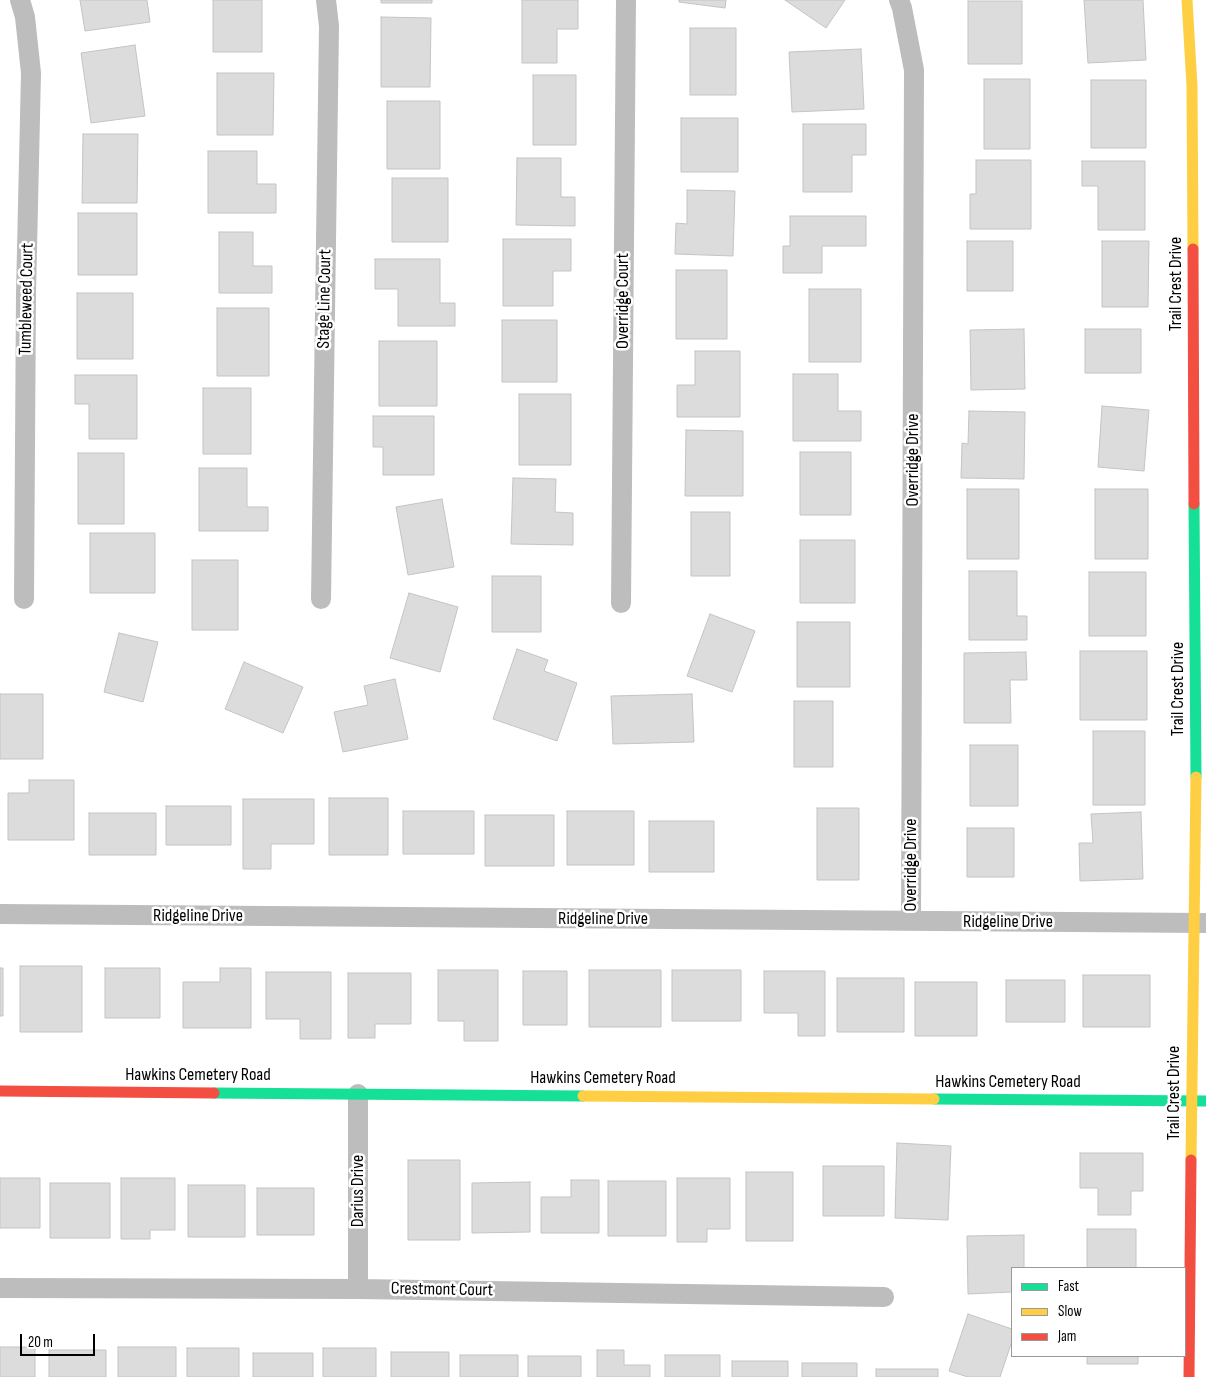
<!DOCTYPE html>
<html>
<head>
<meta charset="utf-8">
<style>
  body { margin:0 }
  #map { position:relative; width:1206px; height:1377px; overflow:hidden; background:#fff; font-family:"Sofia Sans Condensed",sans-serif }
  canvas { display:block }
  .legend { position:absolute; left:1011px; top:1267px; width:175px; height:90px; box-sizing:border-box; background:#fff; border:1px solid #999; margin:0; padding:6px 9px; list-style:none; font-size:15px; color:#000 }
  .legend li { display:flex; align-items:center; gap:10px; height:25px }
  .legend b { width:25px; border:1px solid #999 }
  .scale { position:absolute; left:20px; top:1334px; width:75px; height:22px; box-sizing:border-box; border:2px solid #000; border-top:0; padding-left:6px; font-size:15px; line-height:18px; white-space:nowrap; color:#000; -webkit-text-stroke:4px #fff; paint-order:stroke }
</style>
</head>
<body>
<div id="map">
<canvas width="1206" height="1377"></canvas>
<ul class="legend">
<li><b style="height:6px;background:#16e098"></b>Fast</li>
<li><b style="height:6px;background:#ffcf43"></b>Slow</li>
<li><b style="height:6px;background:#f24e42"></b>Jam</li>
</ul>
<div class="scale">20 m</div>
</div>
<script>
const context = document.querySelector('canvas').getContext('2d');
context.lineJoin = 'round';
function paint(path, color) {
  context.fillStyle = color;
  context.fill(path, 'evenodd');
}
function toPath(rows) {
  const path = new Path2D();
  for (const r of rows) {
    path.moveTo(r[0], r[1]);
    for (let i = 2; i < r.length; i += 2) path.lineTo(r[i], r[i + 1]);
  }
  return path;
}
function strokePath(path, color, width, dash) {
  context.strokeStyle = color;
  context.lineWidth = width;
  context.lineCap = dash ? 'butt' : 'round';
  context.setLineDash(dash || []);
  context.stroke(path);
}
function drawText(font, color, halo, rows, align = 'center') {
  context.font = font + ' "Sofia Sans Condensed",sans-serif';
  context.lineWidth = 5;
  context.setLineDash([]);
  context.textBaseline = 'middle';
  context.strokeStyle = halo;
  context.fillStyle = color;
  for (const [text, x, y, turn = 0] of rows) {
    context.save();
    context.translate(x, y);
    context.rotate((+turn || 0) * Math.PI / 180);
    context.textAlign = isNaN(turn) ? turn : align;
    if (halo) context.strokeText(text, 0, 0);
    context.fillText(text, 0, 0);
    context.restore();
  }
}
const building = toPath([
  [80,0,147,0,150,22,85,31,80,0],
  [213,0,262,0,262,52,213,52,213,0],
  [381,0,432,0,432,3,381,3,381,0],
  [522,0,578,0,578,29,557,29,557,63,522,63,522,0],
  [679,0,726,0,725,8,679,2,679,0],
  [785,0,845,0,826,28,785,0],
  [1084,0,1143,0,1146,60,1088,63,1084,0],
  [968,1,1022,1,1022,64,968,64,968,1],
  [381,17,431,18,430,87,381,87,381,17],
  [690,28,736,28,736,95,690,95,690,28],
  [135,45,145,116,91,123,81,53,135,45],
  [861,49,864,109,792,112,789,52,861,49],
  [217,73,274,73,273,135,217,135,217,73],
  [533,75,576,75,576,145,533,145,533,75],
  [984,79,1030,79,1030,149,984,149,984,79],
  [1091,80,1146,80,1146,148,1091,148,1091,80],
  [387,101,440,101,440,169,387,169,387,101],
  [681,118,738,118,738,172,681,172,681,118],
  [803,124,866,124,866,155,852,155,852,192,803,192,803,124],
  [83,134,138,134,137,203,82,203,83,134],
  [208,151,257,151,257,184,276,184,276,213,208,213,208,151],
  [517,158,561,158,561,197,575,197,575,226,516,225,517,158],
  [976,160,1031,160,1031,229,970,229,970,194,976,194,976,160],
  [1082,161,1145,161,1145,230,1098,230,1098,186,1082,186,1082,161],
  [392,178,448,178,448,242,392,242,392,178],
  [687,190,735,191,733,256,675,254,676,223,687,224,687,190],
  [78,213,137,213,137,275,78,275,78,213],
  [790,216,866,216,866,246,822,246,822,273,783,273,783,246,790,246,790,216],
  [219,232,253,232,253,266,272,266,272,293,219,293,219,232],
  [503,239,571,239,571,271,553,271,553,306,503,306,503,239],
  [967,241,1013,241,1013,291,967,291,967,241],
  [1102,241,1149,241,1148,307,1102,307,1102,241],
  [375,259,440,259,440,303,455,303,455,326,398,326,398,289,375,289,375,259],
  [676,270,727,270,727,339,676,339,676,270],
  [809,289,861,289,861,362,809,362,809,289],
  [77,293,133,293,133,359,77,359,77,293],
  [217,308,269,308,269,376,217,376,217,308],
  [502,320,557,320,557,382,502,382,502,320],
  [1024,329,1025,389,971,390,970,330,1024,329],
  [1085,329,1141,329,1141,373,1085,373,1085,329],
  [379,341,437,341,437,406,379,406,379,341],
  [695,351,740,351,740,417,677,417,677,385,695,385,695,351],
  [793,374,838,374,838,411,861,411,861,441,793,441,793,374],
  [75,375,137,375,137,439,89,439,89,404,75,404,75,375],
  [203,388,251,388,251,454,203,454,203,388],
  [519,394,571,394,571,465,519,465,519,394],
  [1102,406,1149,410,1144,471,1098,467,1102,406],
  [969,411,1025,412,1024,479,961,478,962,443,968,444,969,411],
  [373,416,434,416,434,475,383,475,383,447,373,447,373,416],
  [686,430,743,431,743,496,685,496,686,430],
  [800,452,851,452,851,515,800,515,800,452],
  [78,453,124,453,124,524,78,524,78,453],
  [199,468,247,468,247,507,268,507,268,531,199,531,199,468],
  [513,478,556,479,555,512,573,513,573,545,511,544,513,478],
  [967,489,1019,489,1019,559,967,559,967,489],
  [1095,489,1148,489,1148,559,1095,559,1095,489],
  [442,499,454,567,408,575,396,507,442,499],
  [691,512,730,512,730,576,691,576,691,512],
  [90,533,155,533,155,593,90,593,90,533],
  [800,540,855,540,855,603,800,603,800,540],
  [192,560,238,560,238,630,192,630,192,560],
  [969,571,1017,571,1017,616,1027,616,1027,640,969,640,969,571],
  [1089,572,1146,572,1146,636,1089,636,1089,572],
  [492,576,541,576,541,632,492,632,492,576],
  [409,593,458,607,440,672,390,658,409,593],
  [710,614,755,631,732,692,687,676,710,614],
  [797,622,850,622,850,687,797,687,797,622],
  [119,633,158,642,143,702,104,692,119,633],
  [517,649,548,660,544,671,577,683,557,741,493,719,517,649],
  [1080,651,1147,651,1147,720,1080,720,1080,651],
  [1026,652,1027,680,1010,680,1011,723,964,723,964,653,1026,652],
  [244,662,303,687,283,733,225,709,244,662],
  [395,679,408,739,343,752,334,712,368,705,364,686,395,679],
  [0,694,43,694,43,759,0,759,0,694],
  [692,694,694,742,613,744,611,696,692,694],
  [794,701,833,701,833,767,794,767,794,701],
  [1093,731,1145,731,1145,805,1093,805,1093,731],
  [970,745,1018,745,1018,806,970,806,970,745],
  [29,780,74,780,74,840,8,840,8,793,29,793,29,780],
  [329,798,388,798,388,855,329,855,329,798],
  [243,799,314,799,314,844,271,844,271,869,243,869,243,799],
  [166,806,231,806,231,845,166,845,166,806],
  [817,808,859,808,859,880,817,880,817,808],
  [403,811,474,811,474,854,403,854,403,811],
  [567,811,634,811,634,865,567,865,567,811],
  [1141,812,1143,879,1080,881,1079,843,1093,843,1091,814,1141,812],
  [89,813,156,813,156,855,89,855,89,813],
  [485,815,554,815,554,866,485,866,485,815],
  [649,821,714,821,714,872,649,872,649,821],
  [967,828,1014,828,1014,877,967,877,967,828],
  [20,966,82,966,82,1032,20,1032,20,966],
  [0,968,3,968,3,1016,0,1016,0,968],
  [105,968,160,968,160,1018,105,1018,105,968],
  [220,968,251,968,251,1028,183,1028,183,982,220,982,220,968],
  [438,970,498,970,498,1041,464,1041,464,1021,438,1021,438,970],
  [589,970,661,970,661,1027,589,1027,589,970],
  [672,970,741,970,741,1021,672,1021,672,970],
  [523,971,567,971,567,1025,523,1025,523,971],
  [764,971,825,971,825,1036,798,1036,798,1013,764,1013,764,971],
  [266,972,331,972,331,1039,300,1039,300,1019,266,1019,266,972],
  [348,973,411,973,411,1024,375,1024,375,1038,348,1038,348,973],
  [1083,975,1150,975,1150,1027,1083,1027,1083,975],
  [837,978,904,978,904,1032,837,1032,837,978],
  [1006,980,1065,980,1065,1022,1006,1022,1006,980],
  [915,982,977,982,977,1036,915,1036,915,982],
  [897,1143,951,1146,948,1220,895,1218,897,1143],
  [1080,1153,1143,1153,1143,1191,1131,1191,1131,1215,1098,1215,1098,1188,1080,1188,1080,1153],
  [408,1160,460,1160,460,1240,408,1240,408,1160],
  [823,1166,884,1166,884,1216,823,1216,823,1166],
  [746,1172,793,1172,793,1241,746,1241,746,1172],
  [0,1178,40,1178,40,1228,0,1228,0,1178],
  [121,1178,175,1178,175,1230,150,1230,150,1239,121,1239,121,1178],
  [677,1178,730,1178,730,1229,707,1229,707,1242,677,1242,677,1178],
  [571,1180,599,1180,599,1233,541,1233,541,1197,571,1197,571,1180],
  [608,1181,666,1181,666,1236,608,1236,608,1181],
  [530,1182,530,1232,472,1233,472,1183,530,1182],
  [50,1183,110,1183,110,1238,50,1238,50,1183],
  [188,1185,245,1185,245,1237,188,1237,188,1185],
  [257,1188,314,1188,314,1235,257,1235,257,1188],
  [1087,1229,1136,1229,1136,1268,1087,1268,1087,1229],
  [1024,1235,1024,1268,1012,1268,1012,1292,968,1294,967,1236,1024,1235],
  [968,1314,1012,1329,1012,1341,1000,1377,968,1377,949,1371,968,1314],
  [0,1347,35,1347,35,1377,0,1377,0,1347],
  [118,1347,176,1347,176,1377,118,1377,118,1347],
  [187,1348,239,1348,239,1377,187,1377,187,1348],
  [323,1348,376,1348,376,1377,323,1377,323,1348],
  [49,1350,106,1350,106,1377,49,1377,49,1350],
  [597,1350,624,1350,624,1365,650,1365,650,1377,597,1377,597,1350],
  [391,1352,449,1352,449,1377,391,1377,391,1352],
  [253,1353,313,1353,313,1377,253,1377,253,1353],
  [460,1355,518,1355,518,1377,460,1377,460,1355],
  [665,1355,720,1355,720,1377,665,1377,665,1355],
  [528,1356,581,1356,581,1377,528,1377,528,1356],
  [1087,1356,1138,1356,1138,1364,1087,1364,1087,1356],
  [732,1361,788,1361,788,1377,732,1377,732,1361],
  [802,1363,857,1363,857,1377,802,1377,802,1363],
  [876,1369,938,1369,938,1377,876,1377,876,1369]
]);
paint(building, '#dcdcdc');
strokePath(building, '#c4c4c4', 1);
strokePath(toPath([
  [20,0,25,17,31,73,26,293,24,599],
  [899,0,902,8,914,70,911,921],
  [321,599,329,26,326,0],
  [621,603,626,0],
  [0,914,1205,923],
  [0,1288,358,1289,884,1297],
  [358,1289,358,1094]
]), '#bdbdbd', 20);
strokePath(toPath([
  [1194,504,1196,777],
  [214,1093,583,1096],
  [934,1099,1206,1101]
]), '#16e098', 11);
strokePath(toPath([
  [1187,0,1192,86,1193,249],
  [583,1096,934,1099],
  [1191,1160,1196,777]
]), '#ffcf43', 11);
strokePath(toPath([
  [1193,249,1194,504],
  [0,1091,214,1093],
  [1189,1377,1191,1160]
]), '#f24e42', 11);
drawText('18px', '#000', '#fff', [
  ["Trail Crest Drive",1176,284,-90],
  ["Tumbleweed Court",27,299,-89],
  ["Stage Line Court",325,299,-89],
  ["Overridge Court",623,301,-90],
  ["Overridge Drive",913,460,-90],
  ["Trail Crest Drive",1178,689,-90],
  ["Overridge Drive",911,865,-90],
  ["Ridgeline Drive",198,916],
  ["Ridgeline Drive",603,919],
  ["Ridgeline Drive",1008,922],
  ["Hawkins Cemetery Road",198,1075],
  ["Hawkins Cemetery Road",603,1078],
  ["Hawkins Cemetery Road",1008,1082],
  ["Trail Crest Drive",1174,1093,-90],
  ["Darius Drive",358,1191,-90],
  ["Crestmont Court",442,1290,1]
]);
</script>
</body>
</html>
